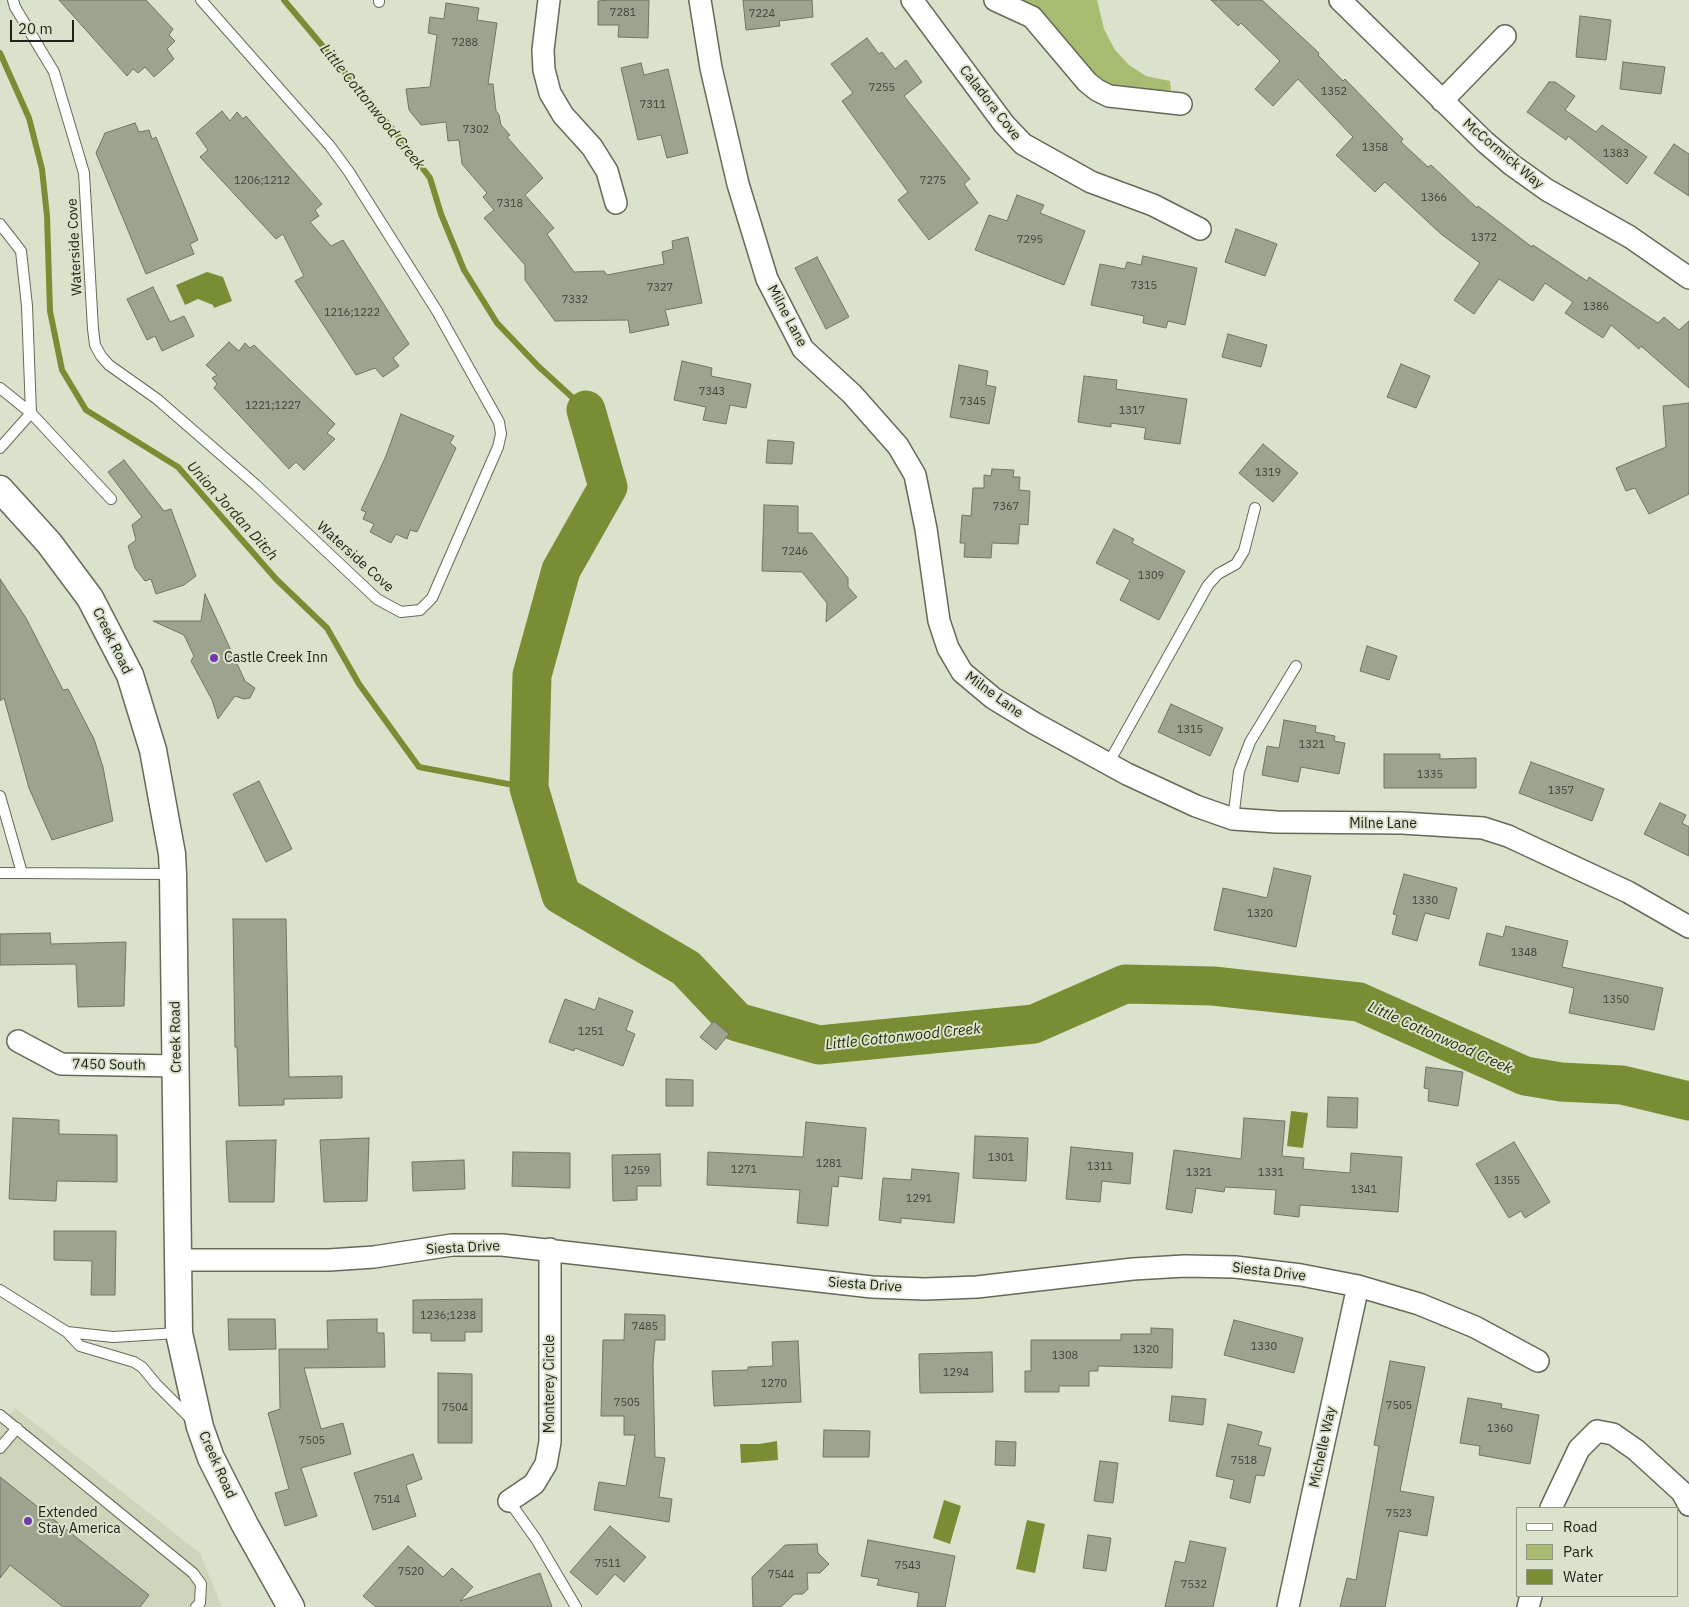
<!DOCTYPE html>
<html>
<head>
<meta charset="utf-8">
<style>
  body { margin:0 }
  #map { position:relative; width:1689px; height:1607px; overflow:hidden; background:#dbe2cc; font-family:"IBM Plex Sans",sans-serif }
  canvas { display:block }
  .legend { position:absolute; left:1516px; top:1507px; width:162px; height:90px; box-sizing:border-box; background:#dbe2cc; border:1px solid #919685; margin:0; padding:6px 9px; list-style:none; font-size:15px; color:#21231b }
  .legend li { display:flex; align-items:center; gap:10px; height:25px }
  .legend b { width:25px; border:1px solid #919685 }
  .scale { position:absolute; left:10px; top:20px; width:64px; height:22px; box-sizing:border-box; border:2px solid #21231b; border-top:0; padding-left:6px; font-size:15px; line-height:18px; white-space:nowrap; color:#21231b; -webkit-text-stroke:4px #dbe2cc; paint-order:stroke }
</style>
</head>
<body>
<div id="map">
<canvas width="1689" height="1607"></canvas>
<ul class="legend">
<li><b style="height:6px;background:#fff"></b>Road</li>
<li><b style="height:14px;background:#a8bc71"></b>Park</li>
<li><b style="height:14px;background:#798e34"></b>Water</li>
</ul>
<div class="scale">20 m</div>
</div>
<script>
const context = document.querySelector('canvas').getContext('2d');
context.lineJoin = 'round';
function paint(path, color) {
  context.fillStyle = color;
  context.fill(path, 'evenodd');
}
function toPath(rows) {
  const path = new Path2D();
  for (const r of rows) {
    path.moveTo(r[0], r[1]);
    for (let i = 2; i < r.length; i += 2) path.lineTo(r[i], r[i + 1]);
  }
  return path;
}
function strokePath(path, color, width, dash) {
  context.strokeStyle = color;
  context.lineWidth = width;
  context.lineCap = dash ? 'butt' : 'round';
  context.setLineDash(dash || []);
  context.stroke(path);
}
function drawText(font, color, halo, rows, align = 'center') {
  context.font = font + ' "IBM Plex Sans",sans-serif';
  context.lineWidth = 4;
  context.setLineDash([]);
  context.textBaseline = 'middle';
  context.strokeStyle = halo;
  context.fillStyle = color;
  for (const [text, x, y, turn = 0] of rows) {
    context.save();
    context.translate(x, y);
    context.rotate((+turn || 0) * Math.PI / 180);
    context.textAlign = isNaN(turn) ? turn : align;
    if (halo) context.strokeText(text, 0, 0);
    context.fillText(text, 0, 0);
    context.restore();
  }
}
paint(toPath([
  [15,1408,200,1553,222,1607,0,1607,0,1424]
]), '#cdd6ba');
paint(toPath([
  [1008,0,1097,0,1104,29,1115,50,1129,65,1146,76,1170,81,1171,90,1117,92]
]), '#a8bc71');
paint(toPath([
  [207,272,223,277,232,301,214,308,213,305,198,299,185,305,176,285],
  [1291,1111,1308,1113,1303,1148,1287,1146],
  [777,1441,778,1460,741,1463,740,1444,759,1444],
  [944,1500,961,1506,950,1544,933,1538],
  [1027,1520,1045,1524,1035,1573,1016,1569]
]), '#798e34');
strokePath(toPath([
  [284,0,399,137,430,178,441,214,464,270,497,323,538,366,586,410],
  [0,53,29,118,42,169,47,216,50,311,62,370,86,410,178,467,276,579,327,628,359,684,419,767,529,788]
]), '#798e34', 6);
strokePath(toPath([
  [586,410,608,487,561,570,532,675,529,788,561,895,686,968,737,1022,819,1045,1034,1024,1125,984,1213,986,1359,1002,1525,1076,1561,1082,1622,1085,1689,1101]
]), '#798e34', 39);
const building = toPath([
  [59,0,146,0,173,29,169,35,175,41,167,49,174,59,154,77,145,67,138,73,133,69,127,76,59,0],
  [609,0,649,0,648,38,618,37,619,25,598,25,598,1,609,0],
  [743,0,812,0,813,17,779,21,780,26,746,30,743,0],
  [1211,0,1262,0,1319,53,1318,55,1343,81,1345,79,1403,139,1401,142,1428,167,1431,165,1477,208,1478,206,1532,247,1533,245,1587,281,1589,277,1658,323,1664,317,1679,330,1689,321,1689,388,1641,346,1639,349,1611,325,1603,338,1565,313,1573,302,1545,283,1533,301,1499,279,1474,314,1454,300,1480,263,1441,234,1385,182,1375,192,1336,155,1353,137,1298,79,1273,106,1255,89,1280,61,1241,23,1238,26,1211,0],
  [446,3,479,8,477,20,497,23,488,84,493,84,496,111,499,115,501,125,510,135,507,137,543,178,525,195,554,228,547,234,574,272,604,271,607,275,664,264,662,252,673,249,672,241,688,237,702,303,665,310,669,325,630,333,628,320,555,321,525,280,525,265,484,218,494,210,483,197,487,193,462,164,459,140,448,141,446,122,421,125,409,110,406,89,430,87,437,35,428,33,430,17,444,19,446,3],
  [1580,16,1611,20,1606,60,1576,57,1580,16],
  [867,38,879,54,882,52,895,69,906,60,922,82,904,96,970,179,964,184,978,203,929,240,898,200,908,192,842,101,853,93,831,64,867,38],
  [1623,62,1665,67,1661,94,1620,89,1623,62],
  [641,63,644,75,668,69,688,153,667,158,661,135,638,140,621,68,641,63],
  [1549,82,1555,82,1575,96,1565,110,1596,132,1602,125,1647,157,1627,184,1568,136,1566,140,1527,112,1549,82],
  [222,111,230,121,237,112,243,119,246,116,322,204,315,210,319,216,310,222,331,246,343,240,409,344,393,358,399,366,383,377,375,368,356,375,295,281,304,276,283,234,276,239,200,157,208,150,196,133,222,111],
  [135,123,139,132,149,130,152,139,156,137,198,240,190,244,194,254,146,274,96,153,105,133,135,123],
  [1674,144,1689,154,1689,196,1654,173,1674,144],
  [1017,195,1044,205,1040,213,1085,231,1064,285,975,250,989,215,1007,221,1017,195],
  [1236,229,1277,244,1265,276,1225,262,1236,229],
  [1143,256,1197,268,1185,325,1168,321,1166,328,1143,323,1144,316,1091,305,1100,264,1125,269,1127,262,1141,265,1143,256],
  [817,257,849,317,826,329,795,268,817,257],
  [153,287,170,322,184,316,194,336,162,351,155,336,147,340,127,299,153,287],
  [1228,334,1267,345,1261,367,1222,357,1228,334],
  [229,342,239,351,245,343,250,348,254,345,335,424,327,433,335,439,304,470,296,462,289,469,214,388,217,384,212,378,217,375,206,365,229,342],
  [682,361,712,368,711,376,751,384,746,408,730,405,726,424,703,420,706,407,674,400,682,361],
  [1401,364,1430,376,1416,408,1387,397,1401,364],
  [959,365,988,371,986,385,996,387,989,424,950,417,959,365],
  [1084,376,1117,380,1116,389,1187,399,1180,444,1144,439,1146,428,1111,423,1111,427,1078,422,1084,376],
  [1689,403,1689,494,1649,514,1635,488,1626,491,1616,468,1666,447,1663,406,1689,403],
  [401,414,454,436,450,443,456,448,417,532,410,530,407,539,396,534,391,543,370,532,374,524,363,519,366,512,361,510,386,456,401,414],
  [768,440,794,442,792,464,766,463,768,440],
  [1263,444,1298,473,1273,502,1239,473,1263,444],
  [124,460,164,511,171,509,196,576,184,585,156,594,151,579,145,581,135,568,128,546,136,540,132,525,142,517,108,472,124,460],
  [992,469,1014,470,1013,477,1020,477,1019,490,1030,491,1028,525,1020,524,1018,544,992,543,991,558,964,557,965,543,960,543,962,515,971,516,973,488,984,488,984,475,991,476,992,469],
  [764,505,798,506,798,533,812,533,848,578,848,587,857,597,826,622,827,603,802,572,762,571,764,505],
  [1114,529,1134,539,1132,543,1185,571,1159,620,1120,600,1130,580,1096,563,1114,529],
  [0,579,26,618,63,690,68,689,94,739,103,767,113,821,52,840,29,788,4,698,0,701,0,579],
  [205,594,245,681,255,688,250,698,244,699,235,696,218,719,212,700,191,661,194,656,184,635,153,621,201,621,205,594],
  [1367,646,1397,656,1389,680,1360,671,1367,646],
  [1171,704,1223,728,1210,756,1158,732,1171,704],
  [1284,720,1316,726,1315,732,1335,736,1334,741,1345,743,1339,774,1301,767,1298,782,1262,775,1267,746,1279,748,1284,720],
  [1384,754,1440,754,1440,759,1476,758,1476,788,1384,788,1384,754],
  [1531,762,1604,789,1592,821,1519,793,1531,762],
  [259,781,292,849,266,862,233,794,259,781],
  [1660,803,1686,815,1682,823,1689,827,1689,856,1644,834,1660,803],
  [1274,868,1311,876,1296,947,1214,930,1223,888,1267,898,1274,868],
  [1404,874,1457,888,1449,919,1425,913,1417,941,1392,934,1397,915,1393,914,1404,874],
  [233,919,286,919,289,1077,342,1076,342,1098,284,1099,284,1105,239,1106,237,1047,235,1047,233,919],
  [1506,926,1568,941,1562,967,1663,988,1654,1030,1569,1013,1574,988,1479,965,1487,933,1503,937,1506,926],
  [50,933,51,944,126,942,124,1006,78,1007,76,964,0,965,0,934,50,933],
  [599,998,633,1011,626,1030,635,1034,623,1066,575,1048,574,1051,549,1042,565,999,595,1010,599,998],
  [714,1021,729,1034,716,1050,700,1037,714,1021],
  [1426,1067,1463,1072,1458,1106,1428,1101,1429,1089,1424,1088,1426,1067],
  [666,1079,693,1080,693,1106,666,1106,666,1079],
  [1328,1097,1358,1098,1357,1128,1327,1127,1328,1097],
  [13,1118,59,1120,59,1134,117,1135,117,1182,57,1181,56,1201,9,1199,13,1118],
  [1244,1118,1285,1121,1282,1156,1304,1158,1303,1169,1350,1173,1351,1153,1402,1157,1398,1212,1300,1205,1299,1217,1274,1214,1276,1190,1225,1187,1224,1192,1196,1188,1192,1213,1166,1209,1174,1150,1241,1159,1244,1118],
  [806,1122,866,1128,862,1179,839,1176,838,1187,832,1186,828,1226,797,1223,800,1190,707,1185,708,1152,803,1157,806,1122],
  [975,1136,1028,1138,1026,1181,973,1178,975,1136],
  [369,1138,367,1201,324,1202,320,1140,369,1138],
  [276,1140,274,1202,229,1202,226,1141,276,1140],
  [1514,1142,1550,1202,1525,1218,1521,1211,1509,1218,1476,1164,1514,1142],
  [1071,1147,1133,1153,1130,1184,1102,1181,1100,1202,1066,1199,1071,1147],
  [513,1152,570,1153,570,1188,512,1186,513,1152],
  [660,1154,661,1186,637,1186,637,1200,613,1201,612,1155,660,1154],
  [464,1160,465,1189,413,1191,412,1162,464,1160],
  [912,1169,959,1173,954,1223,901,1218,901,1223,879,1220,883,1178,911,1180,912,1169],
  [54,1231,116,1231,115,1295,91,1295,92,1261,54,1260,54,1231],
  [482,1299,482,1332,465,1332,465,1341,431,1341,431,1333,413,1333,413,1300,482,1299],
  [625,1314,665,1315,665,1340,655,1340,653,1364,655,1457,665,1458,659,1497,672,1499,669,1522,594,1510,599,1482,626,1486,635,1435,624,1435,624,1416,601,1416,603,1340,624,1340,625,1314],
  [228,1319,275,1319,276,1349,229,1350,228,1319],
  [377,1319,377,1333,384,1333,385,1367,304,1368,321,1429,343,1423,351,1454,301,1468,317,1516,285,1526,275,1493,289,1489,268,1413,280,1409,279,1349,328,1349,327,1320,377,1319],
  [1234,1320,1303,1338,1294,1373,1224,1355,1234,1320],
  [1151,1328,1173,1329,1172,1368,1098,1366,1098,1371,1089,1371,1089,1386,1059,1386,1059,1392,1025,1392,1025,1371,1031,1371,1031,1340,1121,1340,1121,1334,1151,1334,1151,1328],
  [798,1341,801,1402,714,1406,712,1371,748,1370,748,1367,773,1366,772,1342,798,1341],
  [992,1352,993,1392,920,1393,919,1354,992,1352],
  [1390,1361,1425,1367,1400,1491,1434,1497,1427,1536,1399,1531,1385,1607,1340,1607,1347,1578,1356,1580,1379,1446,1374,1445,1390,1361],
  [438,1373,472,1374,472,1443,438,1443,438,1373],
  [1172,1396,1206,1399,1203,1425,1169,1421,1172,1396],
  [1468,1398,1502,1404,1501,1408,1539,1415,1530,1464,1479,1455,1480,1446,1460,1443,1468,1398],
  [1228,1424,1262,1432,1258,1445,1271,1448,1264,1476,1256,1475,1250,1503,1230,1498,1234,1480,1216,1476,1228,1424],
  [824,1430,870,1431,869,1457,823,1457,824,1430],
  [996,1441,1016,1442,1015,1466,995,1465,996,1441],
  [413,1454,422,1479,406,1485,416,1516,373,1530,354,1473,413,1454],
  [1100,1461,1118,1463,1113,1503,1094,1501,1100,1461],
  [0,1477,149,1595,140,1607,63,1607,10,1565,0,1578,0,1477],
  [610,1526,646,1557,624,1582,615,1574,597,1595,570,1572,610,1526],
  [1088,1535,1111,1538,1106,1571,1083,1568,1088,1535],
  [868,1540,955,1556,945,1607,917,1607,919,1593,877,1585,879,1579,861,1576,868,1540],
  [1190,1541,1226,1548,1213,1607,1165,1607,1175,1561,1185,1563,1190,1541],
  [817,1544,818,1553,829,1564,820,1573,807,1573,808,1589,803,1594,794,1594,781,1607,753,1607,752,1577,785,1545,817,1544],
  [408,1546,443,1577,452,1568,473,1587,460,1601,540,1573,552,1607,376,1607,363,1596,408,1546]
]);
paint(building, '#9da38f');
strokePath(building, '#6f7562', 1);
const service = toPath([
  [13,0,15,7,54,72,84,173,93,329,95,345,101,356,109,365,157,399,256,485,377,599,401,612,420,610,432,598,498,447,501,434,499,422,437,311,349,172,330,146,201,0],
  [379,2,379,0],
  [0,224,21,251,27,306,31,413,111,499],
  [0,388,31,413,0,448],
  [1108,764,1208,585,1218,574,1236,564,1244,551,1255,508],
  [0,796,22,873,0,873],
  [1233,819,1239,771,1250,742,1296,666],
  [22,873,171,874],
  [0,1290,67,1332,80,1346,134,1362,142,1367,156,1384,191,1419],
  [67,1332,113,1337,178,1333],
  [0,1415,193,1573,201,1584,200,1603,196,1607],
  [0,1448,17,1428],
  [509,1501,536,1539,576,1607]
]);
const minor = toPath([
  [549,0,543,50,544,70,550,93,563,115,592,147,607,171,616,203],
  [700,0,711,68,738,184,767,279,803,349,852,394,898,446,915,475,926,529,939,621,948,648,962,672,993,698,1034,723,1127,774,1196,806,1233,819,1276,822,1402,823,1483,828,1508,836,1628,892,1689,927],
  [912,0,1004,124,1023,144,1091,182,1153,205,1200,229],
  [995,0,1032,17,1087,82,1097,90,1109,96,1181,104],
  [1340,0,1485,142,1512,165,1547,190,1630,237,1689,278],
  [1442,101,1505,36],
  [18,1041,61,1064,176,1066],
  [177,1260,329,1260,374,1257,452,1245,502,1245,872,1287,925,1289,977,1287,1133,1269,1185,1266,1235,1267,1301,1275,1358,1286,1419,1304,1475,1327,1538,1361],
  [509,1501,534,1484,546,1464,550,1442,550,1249],
  [1551,1508,1579,1449,1597,1431,1613,1434,1636,1450,1682,1492,1689,1505],
  [1288,1607,1358,1286],
  [1528,1607,1531,1596]
]);
const tertiary = toPath([
  [0,489,49,543,90,598,130,675,153,750,172,854,173,874,179,1333,200,1427,211,1458,245,1525,291,1607]
]);
strokePath(service, '#646a57', 12);
strokePath(minor, '#646a57', 24);
strokePath(tertiary, '#646a57', 29);
strokePath(service, '#fff', 10);
strokePath(minor, '#fff', 21);
strokePath(tertiary, '#fff', 26);
for (const [x, y, r, color] of [
  [214,658,5,"#7039b0"],
  [28,1521,5,"#7039b0"]
]) {
  const dot = new Path2D();
  dot.arc(x, y, r, 0, 2 * Math.PI);
  context.fillStyle = color;
  context.fill(dot);
  strokePath(dot, '#dbe2cc', 2);
}
drawText('11px', '#404338', null, [
  ["7281",623,13],
  ["7224",762,14],
  ["7288",465,43],
  ["7255",882,88],
  ["1352",1334,92],
  ["7311",653,105],
  ["7302",476,130],
  ["1358",1375,148],
  ["1383",1616,154],
  ["1206;1212",262,181],
  ["7275",933,181],
  ["1366",1434,198],
  ["7318",510,204],
  ["1372",1484,238],
  ["7295",1030,240],
  ["7315",1144,286],
  ["7327",660,288],
  ["7332",575,300],
  ["1386",1596,307],
  ["1216;1222",352,313],
  ["7343",712,392],
  ["7345",973,402],
  ["1221;1227",273,406],
  ["1317",1132,411],
  ["1319",1268,473],
  ["7367",1006,507],
  ["7246",795,552],
  ["1309",1151,576],
  ["1315",1190,730],
  ["1321",1312,745],
  ["1335",1430,775],
  ["1357",1561,791],
  ["1330",1425,901],
  ["1320",1260,914],
  ["1348",1524,953],
  ["1350",1616,1000],
  ["1251",591,1032],
  ["1301",1001,1158],
  ["1281",829,1164],
  ["1311",1100,1167],
  ["1271",744,1170],
  ["1259",637,1171],
  ["1321",1199,1173],
  ["1331",1271,1173],
  ["1355",1507,1181],
  ["1341",1364,1190],
  ["1291",919,1199],
  ["1236;1238",448,1316],
  ["7485",645,1327],
  ["1330",1264,1347],
  ["1320",1146,1350],
  ["1308",1065,1356],
  ["1294",956,1373],
  ["1270",774,1384],
  ["7505",627,1403],
  ["7505",1399,1406],
  ["7504",455,1408],
  ["1360",1500,1429],
  ["7505",312,1441],
  ["7518",1244,1461],
  ["7514",387,1500],
  ["7523",1399,1514],
  ["7511",608,1564],
  ["7543",908,1566],
  ["7520",411,1572],
  ["7544",781,1575],
  ["7532",1194,1585]
]);
drawText('14px', '#21231b', '#dbe2cc', [
  ["Caladora Cove",990,103,52],
  ["McCormick Way",1503,154,40],
  ["Waterside Cove",75,247,-93],
  ["Milne Lane",787,316,62],
  ["Waterside Cove",355,557,42],
  ["Creek Road",112,641,64],
  ["Milne Lane",994,695,36],
  ["Milne Lane",1383,824],
  ["Creek Road",176,1037,-91],
  ["7450 South",109,1065,1],
  ["Siesta Drive",463,1248,-3],
  ["Siesta Drive",1269,1272,7],
  ["Siesta Drive",865,1285,4],
  ["Monterey Circle",550,1384,-90],
  ["Michelle Way",1323,1447,-78],
  ["Creek Road",217,1465,66]
]);
drawText('14px', '#21231b', '#dbe2cc', [
  ["Castle Creek Inn",224,658],
  ["Extended",38,1513],
  ["Stay America",38,1529]
], 'left');
drawText('italic 15px', '#262f09', '#dbe2cc', [
  ["Little Cottonwood Creek",372,107,51],
  ["Union Jordan Ditch",232,511,48],
  ["Little Cottonwood Creek",903,1037,-6],
  ["Little Cottonwood Creek",1440,1038,24]
]);
</script>
</body>
</html>
